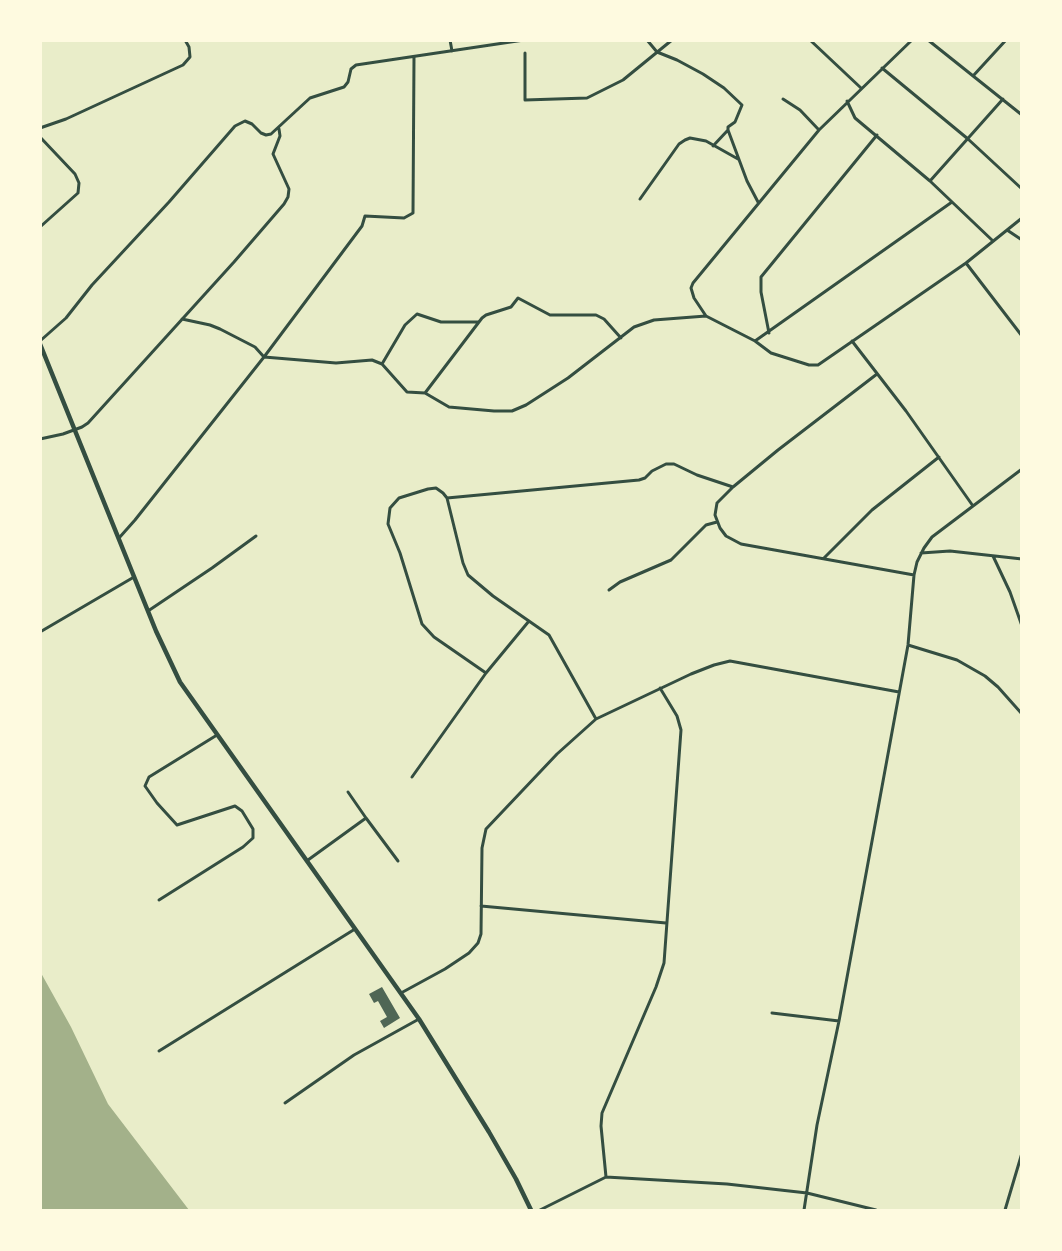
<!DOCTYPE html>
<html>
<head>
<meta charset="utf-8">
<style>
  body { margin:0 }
  #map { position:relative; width:1062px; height:1251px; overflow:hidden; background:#e9edc9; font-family:Commissioner,sans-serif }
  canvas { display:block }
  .frame { position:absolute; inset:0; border:42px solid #fefae0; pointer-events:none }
</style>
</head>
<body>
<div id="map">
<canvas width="1062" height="1251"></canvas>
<div class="frame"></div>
</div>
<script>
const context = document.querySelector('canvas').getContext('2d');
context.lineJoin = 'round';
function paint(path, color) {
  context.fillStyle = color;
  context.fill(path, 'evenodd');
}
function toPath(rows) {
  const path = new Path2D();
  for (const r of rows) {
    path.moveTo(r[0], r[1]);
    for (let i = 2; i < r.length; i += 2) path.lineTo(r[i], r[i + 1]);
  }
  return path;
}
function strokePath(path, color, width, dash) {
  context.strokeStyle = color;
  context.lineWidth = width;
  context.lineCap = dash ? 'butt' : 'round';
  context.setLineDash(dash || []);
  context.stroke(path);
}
paint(toPath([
  [41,973,71,1027,108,1104,189,1210,41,1210]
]), '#a3b18a');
paint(toPath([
  [382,987,400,1018,384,1028,380,1021,387,1017,378,1001,374,1003,369,994]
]), '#4f6655');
strokePath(toPath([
  [450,40,452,51],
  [647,40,657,52,677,60,703,74,724,88,742,105,735,122,728,127,728,130,747,181,758,202],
  [810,40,861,88],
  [928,40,1022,115],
  [525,53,525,100,587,98,623,80,672,40],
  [882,68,968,139,1022,189],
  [973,76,1006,40],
  [783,99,800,110,819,130],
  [847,101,855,118,930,181,993,241],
  [40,128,66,119,183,65,190,57,189,47,185,40],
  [40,137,75,174,79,183,78,193,40,227],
  [713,146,728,130],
  [930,181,1003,99],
  [640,199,679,144,685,140,690,138,706,141,738,159],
  [1007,230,1022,240],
  [966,263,1022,336],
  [706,316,694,298,691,288,693,283,819,130,912,40],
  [182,319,210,325,220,329,255,347,264,357,336,363,372,360,382,364,407,392,425,393,449,407,494,411,512,411,526,405,568,378,634,327,654,320,706,316,755,341,771,353,809,365,818,365,966,263,1022,218],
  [769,333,761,292,761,277,877,135],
  [40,341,66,318,92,285,169,202,235,126,245,121,252,124,261,133,266,135,271,134,310,98,344,87,348,82,351,69,356,65,524,40],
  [755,341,952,202],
  [852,341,906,411,973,506],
  [382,364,405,325,417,314,441,322,478,322],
  [877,374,778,450,733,487,717,503,715,515,720,528,726,536,741,544,914,575],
  [425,393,482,318,486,315,511,307,518,298,550,315,596,315,604,319,621,338],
  [40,439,63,434,82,427,88,423,234,262,284,204,288,197,289,189,273,154,280,136,279,129],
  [447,498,639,480,645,478,652,471,666,464,674,464,697,475,733,487],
  [119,538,135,520,264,357,362,226,365,216,404,218,413,213,414,57],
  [921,553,950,551,1022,559],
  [993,556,1010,592,1022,626],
  [824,558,872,510,939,457],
  [609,590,620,582,671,560,706,525,717,522],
  [148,611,212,568,256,536],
  [40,632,134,577],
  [908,645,957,660,985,676,998,687,1022,714],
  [486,673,434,637,422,624,400,553,388,524,390,508,399,498,428,489,436,488,443,493,447,498,463,563,468,575,493,596,549,635,596,719],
  [412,777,486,673,529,621],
  [348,792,366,818],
  [308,860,366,818,398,861],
  [159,900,243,847,253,838,253,829,242,811,235,806,177,825,157,803,145,786,149,777,217,735],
  [481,906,666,923],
  [401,993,445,969,469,953,478,943,481,934,482,848,486,829,557,754,596,719,691,674,714,665,730,661,899,692],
  [772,1013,839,1021],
  [159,1051,355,929],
  [285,1103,354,1055,419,1019],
  [606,1177,601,1126,602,1113,656,987,664,963,681,730,677,716,660,688],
  [540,1210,606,1177,727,1184,807,1193,876,1210],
  [804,1210,817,1125,839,1021,908,645,914,575,917,562,924,548,932,537,1022,469],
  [1005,1210,1022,1153]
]), '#344e41', 3);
strokePath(toPath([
  [40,344,156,631,180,682,419,1019,489,1132,516,1179,531,1210]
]), '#344e41', 4.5);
</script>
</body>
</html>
